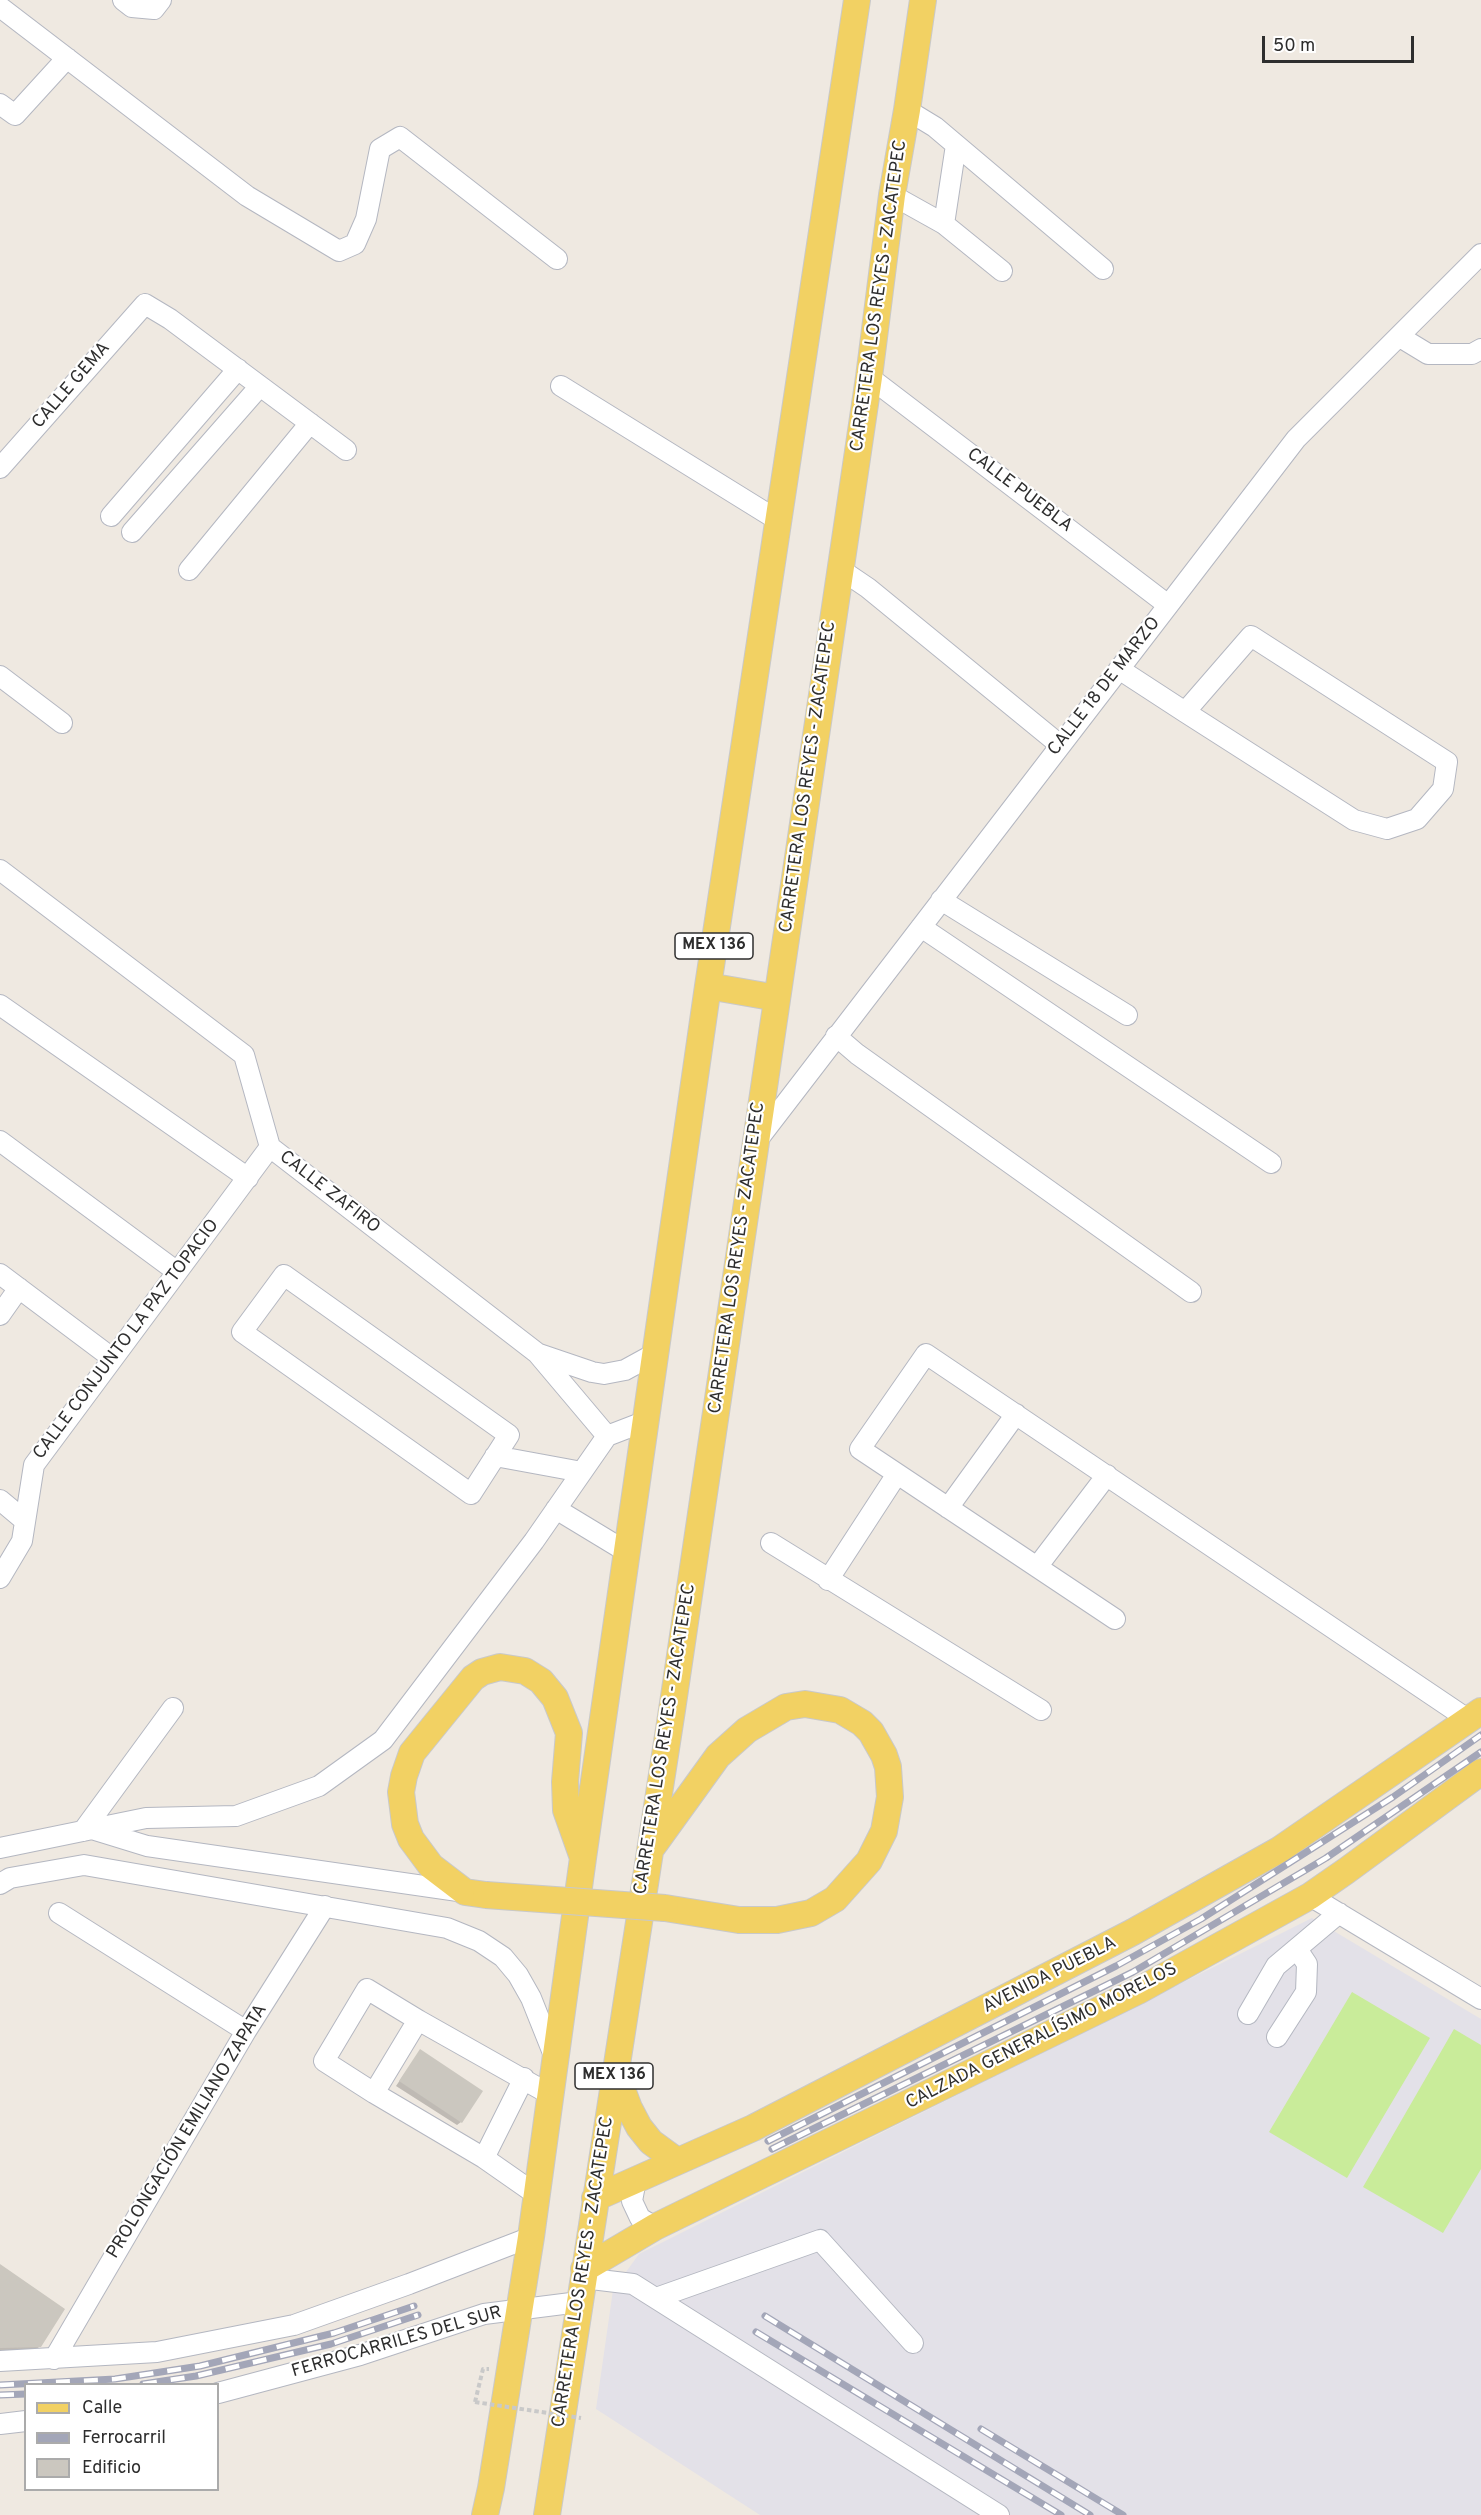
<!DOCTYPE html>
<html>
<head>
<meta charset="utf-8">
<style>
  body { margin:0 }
  #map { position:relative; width:1481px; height:2515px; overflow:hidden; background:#efe9e1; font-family:Overpass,sans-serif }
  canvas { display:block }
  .legend { position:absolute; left:24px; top:2383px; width:195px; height:108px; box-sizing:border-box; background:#fff; border:2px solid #ababab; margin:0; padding:8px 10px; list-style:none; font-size:18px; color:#2e2e2e }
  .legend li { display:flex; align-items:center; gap:12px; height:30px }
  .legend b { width:30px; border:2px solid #ababab }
  .scale { position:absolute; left:1262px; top:36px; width:152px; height:27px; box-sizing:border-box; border:3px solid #2e2e2e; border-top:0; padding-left:8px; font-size:18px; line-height:21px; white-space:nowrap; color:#2e2e2e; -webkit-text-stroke:4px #fff; paint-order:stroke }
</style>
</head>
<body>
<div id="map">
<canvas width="1481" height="2515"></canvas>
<ul class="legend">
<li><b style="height:8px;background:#f2d163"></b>Calle</li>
<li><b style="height:8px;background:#a3a6b8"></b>Ferrocarril</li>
<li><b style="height:16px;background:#cbc7bf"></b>Edificio</li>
</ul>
<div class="scale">50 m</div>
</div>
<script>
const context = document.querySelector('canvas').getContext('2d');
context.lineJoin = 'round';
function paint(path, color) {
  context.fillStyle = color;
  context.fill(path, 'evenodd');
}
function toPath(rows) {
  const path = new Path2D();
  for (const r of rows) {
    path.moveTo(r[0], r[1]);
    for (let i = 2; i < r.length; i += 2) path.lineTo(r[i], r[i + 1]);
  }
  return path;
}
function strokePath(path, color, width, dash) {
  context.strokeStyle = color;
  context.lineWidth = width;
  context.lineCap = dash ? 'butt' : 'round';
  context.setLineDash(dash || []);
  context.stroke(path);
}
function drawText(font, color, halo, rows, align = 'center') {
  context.font = font + ' Overpass,sans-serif';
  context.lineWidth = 4.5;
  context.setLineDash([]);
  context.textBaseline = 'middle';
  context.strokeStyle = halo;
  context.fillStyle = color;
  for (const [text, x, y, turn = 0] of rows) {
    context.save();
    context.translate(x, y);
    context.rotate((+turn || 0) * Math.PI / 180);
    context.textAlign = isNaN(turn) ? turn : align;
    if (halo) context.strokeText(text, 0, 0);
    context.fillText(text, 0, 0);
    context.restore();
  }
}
paint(toPath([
  [1312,1918,1481,2019,1481,2515,760,2515,596,2409,613,2290,639,2254]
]), '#e3e1e8');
paint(toPath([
  [1352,1992,1430,2038,1347,2178,1269,2132],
  [1454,2029,1481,2045,1481,2169,1443,2233,1363,2187]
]), '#c9ec9a');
paint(toPath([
  [420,2051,461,2122,457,2125,396,2086],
  [0,2266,40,2346,23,2362,0,2361]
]), '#0003');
paint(toPath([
  [420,2049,483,2091,462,2123,399,2081],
  [0,2264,65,2309,41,2347,0,2348]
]), '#cbc7bf');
const minor = toPath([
  [123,0,132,7,154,9,161,0],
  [0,7,247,196,339,251,355,244,366,219,380,149,400,137,557,259],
  [0,104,15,115,67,58],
  [907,110,935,127,1103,269],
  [892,195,944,224,1002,271],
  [944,224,956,145],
  [1400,337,1428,354,1472,354,1481,349],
  [869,377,1168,605],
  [561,386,779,521],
  [0,468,145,304,170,319,346,450],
  [111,516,238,369],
  [132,532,260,386],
  [840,569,868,588,1060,745],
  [189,570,310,423],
  [1119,669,1185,712,1354,820,1387,829,1417,819,1443,789,1447,762,1251,636,1185,712],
  [0,676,62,723],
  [0,870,244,1055,270,1147,537,1353,607,1436],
  [941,900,1127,1015],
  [921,927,1271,1163],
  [0,1005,248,1178],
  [836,1036,857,1054,1191,1292],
  [0,1141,176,1271],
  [756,1142,1296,439,1481,254],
  [0,1274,112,1358],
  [284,1275,509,1435,471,1494,242,1332,284,1275],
  [0,1315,19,1288],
  [539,1354,592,1372,604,1374,625,1370,656,1353],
  [495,1456,582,1472],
  [0,1500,24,1520],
  [948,1508,1016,1414],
  [556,1509,627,1552],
  [771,1543,1041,1710],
  [1037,1567,1107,1475],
  [0,1578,22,1541,34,1465,270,1147],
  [828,1580,897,1474],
  [1115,1619,860,1449,926,1354,1469,1720],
  [95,1830,147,1846,465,1892],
  [83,1831,173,1708],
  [0,1848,146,1818,236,1816,319,1786,383,1740,534,1541,607,1436,646,1421],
  [0,1884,10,1878,84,1865,447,1928,479,1941,503,1957,518,1975,531,1998,555,2058],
  [1310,1896,1481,1999],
  [59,1913,246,2031],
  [1248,2014,1276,1966,1339,1913],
  [1277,2037,1306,1992,1307,1964,1297,1949],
  [374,2093,324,2061,367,1989,418,2020],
  [484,2158,524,2078],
  [636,2180,632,2201,640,2218,655,2227],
  [537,2195,484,2158,374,2093,418,2020,551,2095],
  [583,2278,633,2284,999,2515],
  [656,2298,820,2240,913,2343],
  [54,2359,246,2031,325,1906],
  [0,2361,157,2352,294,2325,409,2284,531,2237],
  [218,2393,360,2355,484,2314,579,2302],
  [0,2424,26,2421]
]);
const major = toPath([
  [708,986,777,998],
  [653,1846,718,1756,747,1730,786,1707,805,1704,840,1710,862,1723,871,1732,884,1755,888,1767,890,1797,884,1831,869,1861,835,1899,811,1913,777,1920,739,1920,665,1908],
  [486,1895,465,1892,431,1866,411,1839,405,1824,401,1792,404,1776,412,1753,473,1678,482,1672,500,1667,525,1671,541,1681,555,1698,569,1733,565,1782,566,1810,582,1855],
  [616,2073,629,2108,639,2127,651,2142,677,2161],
  [595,2198,753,2128,1133,1932,1279,1850,1481,1711],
  [584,2269,655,2227,1138,1991,1310,1896,1346,1871,1481,1772],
  [485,2515,491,2488,531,2237,583,1858,708,986,857,0],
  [547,2515,672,1710,869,377,892,195,907,110,923,0]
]);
strokePath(minor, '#b4b7c1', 22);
strokePath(major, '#c9c9c9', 28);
strokePath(toPath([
  [475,2402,483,2369,489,2369]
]), '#c9c9c9', 4, [4.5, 3]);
strokePath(minor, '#fff', 20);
strokePath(major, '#f2d163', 26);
const rail = toPath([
  [768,2141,1116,1966,1201,1919,1393,1797,1481,1735],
  [772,2149,1133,1972,1326,1858,1481,1752],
  [765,2316,1090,2515],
  [756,2332,1061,2515],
  [143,2384,196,2376,331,2344,418,2315],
  [0,2385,115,2379,200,2366,334,2333,414,2306],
  [0,2395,26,2394],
  [981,2429,1123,2515]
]);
strokePath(rail, '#a3a6b8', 7);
strokePath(rail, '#fff', 4.5, [14]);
const majorBridge = toPath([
  [486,1895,665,1908]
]);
strokePath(majorBridge, '#c9c9c9', 28, []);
strokePath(toPath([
  [475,2402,581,2418]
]), '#c9c9c9', 4, [4.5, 3]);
strokePath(majorBridge, '#f2d163', 26);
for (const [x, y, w] of [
  [714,946,78],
  [614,2076,78]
]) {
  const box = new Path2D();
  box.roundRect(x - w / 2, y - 13, w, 26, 4.5);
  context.fillStyle = '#fff';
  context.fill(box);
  strokePath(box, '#2e2e2e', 1.5);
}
drawText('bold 16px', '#2e2e2e', null, [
  ["MEX 136",714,946],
  ["MEX 136",614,2076]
]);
drawText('18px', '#2e2e2e', '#fff', [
  ["CARRETERA LOS REYES - ZACATEPEC",880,296,-82],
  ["CALLE GEMA",72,386,-49],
  ["CALLE PUEBLA",1019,491,37],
  ["CALLE 18 DE MARZO",1105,687,-52],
  ["CARRETERA LOS REYES - ZACATEPEC",809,777,-82],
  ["CALLE ZAFIRO",329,1193,38],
  ["CARRETERA LOS REYES - ZACATEPEC",738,1258,-82],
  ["CALLE CONJUNTO LA PAZ TOPACIO",127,1340,-53],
  ["CARRETERA LOS REYES - ZACATEPEC",666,1739,-81],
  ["AVENIDA PUEBLA",1050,1976,-27],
  ["CALZADA GENERALÍSIMO MORELOS",1042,2037,-27],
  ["PROLONGACIÓN EMILIANO ZAPATA",188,2132,-59],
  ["CARRETERA LOS REYES - ZACATEPEC",584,2272,-81],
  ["FERROCARRILES DEL SUR",397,2343,-16]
]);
</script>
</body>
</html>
